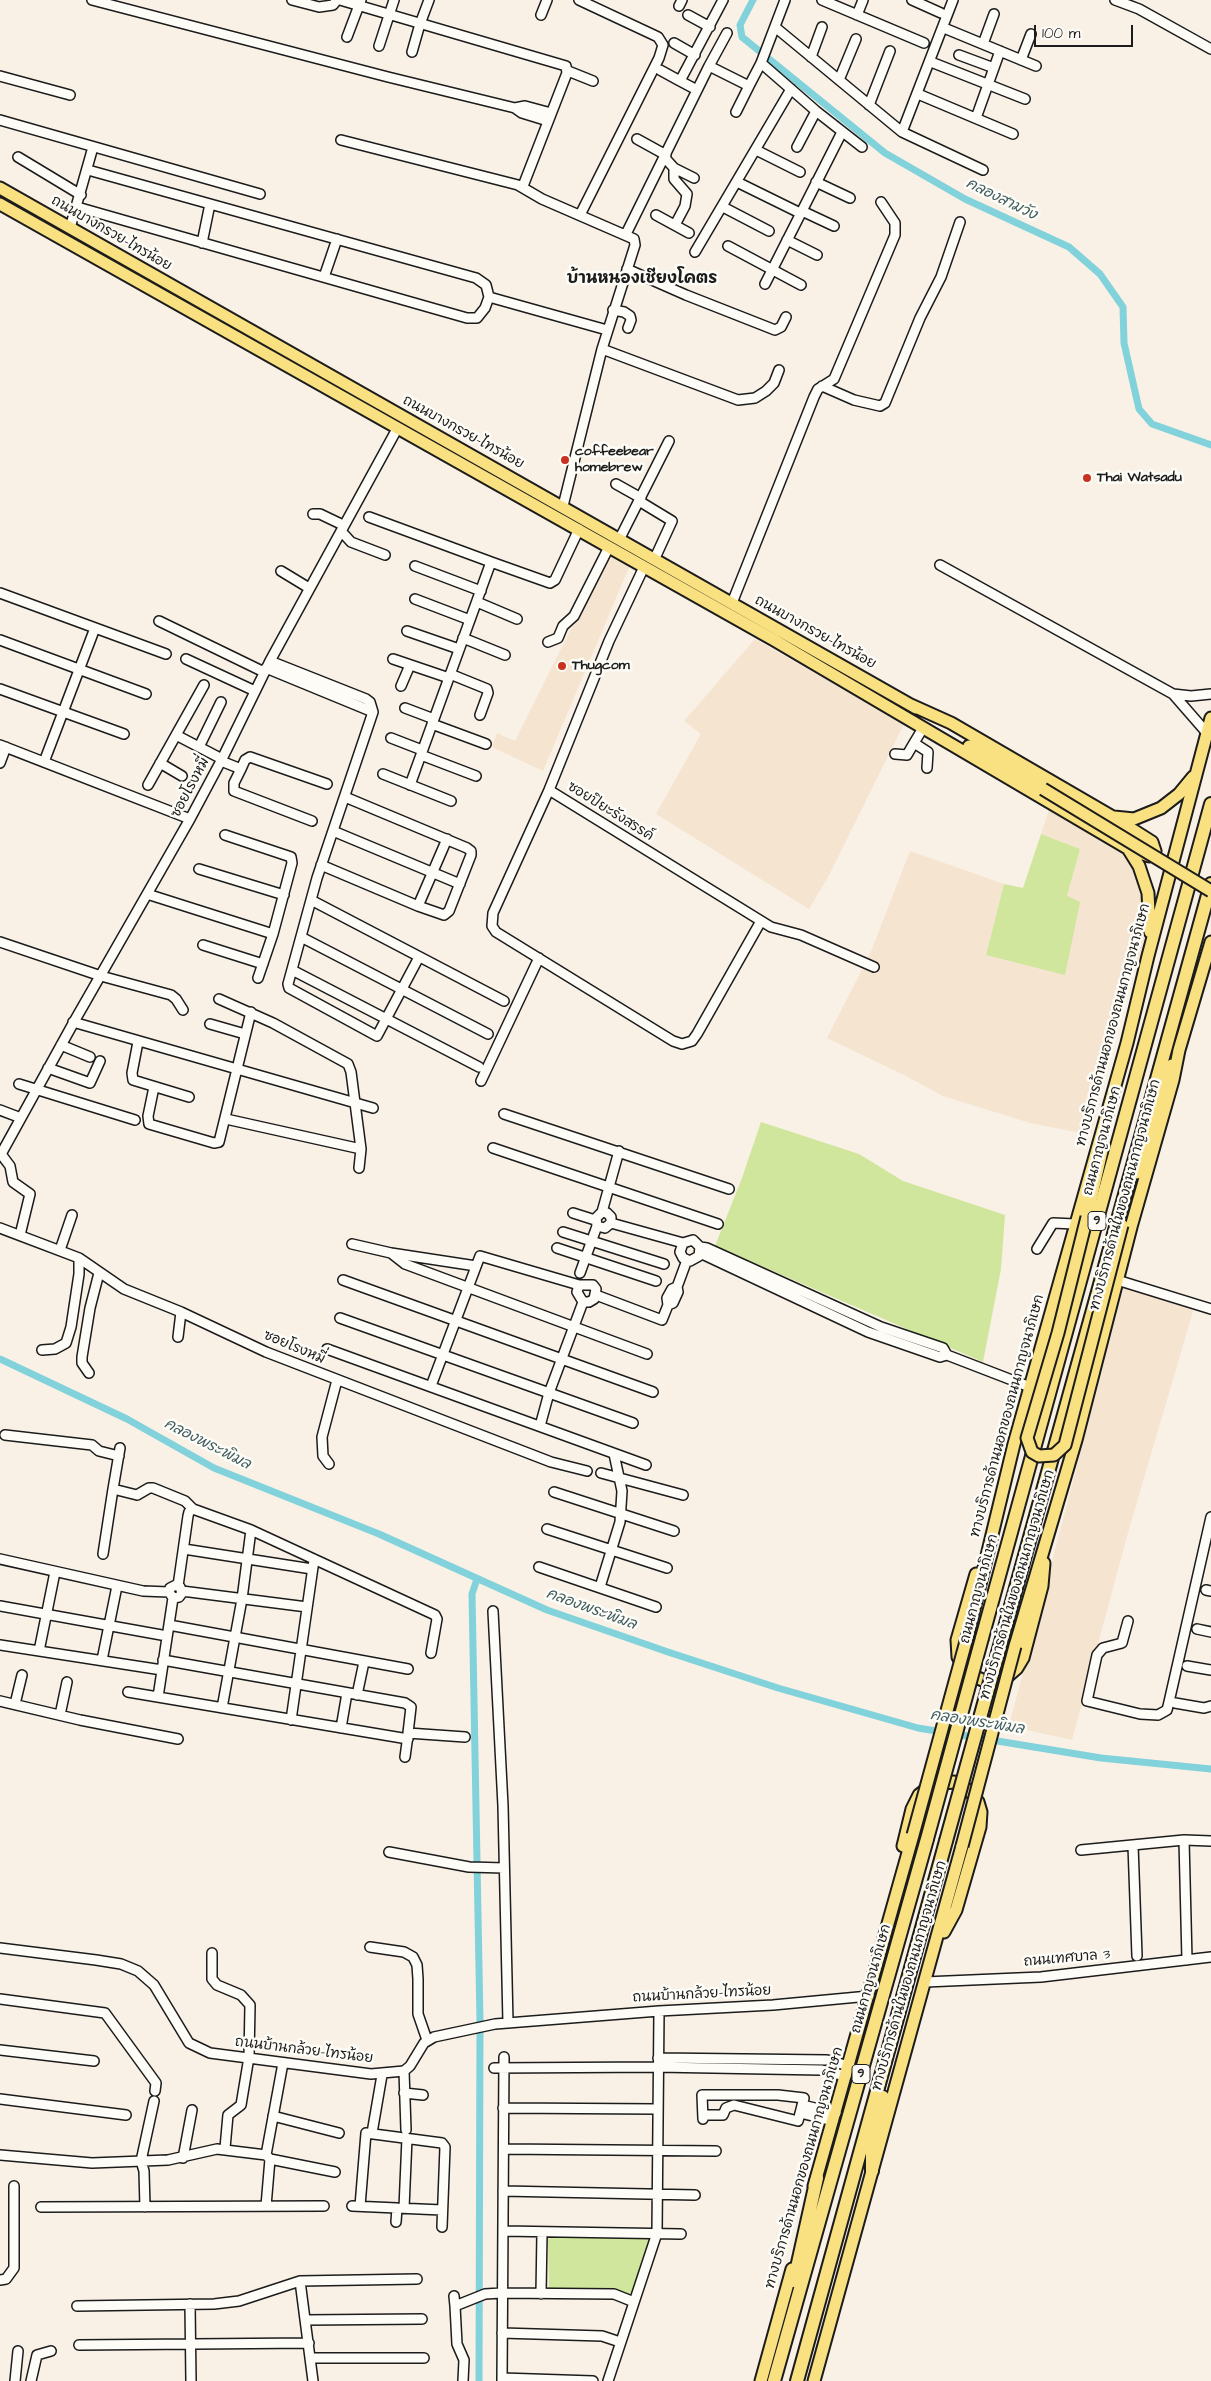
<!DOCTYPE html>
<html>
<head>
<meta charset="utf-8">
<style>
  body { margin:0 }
  #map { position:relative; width:1211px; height:2381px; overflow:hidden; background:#f9f1e5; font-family:"Architects Daughter",sans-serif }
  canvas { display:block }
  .scale { position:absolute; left:1034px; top:25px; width:99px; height:22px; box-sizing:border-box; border:2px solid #1c1c1c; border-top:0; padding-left:6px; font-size:15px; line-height:18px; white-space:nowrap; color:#1c1c1c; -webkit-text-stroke:4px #fdfcf7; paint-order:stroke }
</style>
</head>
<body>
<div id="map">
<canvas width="1211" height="2381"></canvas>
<div class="scale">100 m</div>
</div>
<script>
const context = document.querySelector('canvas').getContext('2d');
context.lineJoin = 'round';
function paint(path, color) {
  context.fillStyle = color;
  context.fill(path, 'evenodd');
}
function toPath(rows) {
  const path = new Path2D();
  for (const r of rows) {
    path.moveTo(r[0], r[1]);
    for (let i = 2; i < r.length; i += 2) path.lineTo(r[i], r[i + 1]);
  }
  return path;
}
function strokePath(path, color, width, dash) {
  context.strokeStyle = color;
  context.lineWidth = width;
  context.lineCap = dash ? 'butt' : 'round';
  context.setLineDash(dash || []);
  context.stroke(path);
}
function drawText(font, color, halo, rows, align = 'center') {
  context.font = font + ' "Architects Daughter","Playpen Sans Thai",sans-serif';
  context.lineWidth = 5;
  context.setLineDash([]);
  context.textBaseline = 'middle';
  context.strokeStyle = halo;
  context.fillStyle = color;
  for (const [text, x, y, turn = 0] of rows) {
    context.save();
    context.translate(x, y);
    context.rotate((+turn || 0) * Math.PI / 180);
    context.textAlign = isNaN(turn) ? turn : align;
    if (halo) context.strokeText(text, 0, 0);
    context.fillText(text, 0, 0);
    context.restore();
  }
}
paint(toPath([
  [609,553,630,565,543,771,492,747,497,733,515,741],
  [755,639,904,724,828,877,809,909,656,814,701,734,684,721],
  [1050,807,1122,848,1135,865,1146,911,1144,948,1126,990,1091,1135,1030,1123,943,1096,906,1076,827,1038,870,954,910,851,1004,884,986,955,1067,896,1080,849,1041,834],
  [1124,1286,1194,1308,1129,1529,1072,1740,1009,1726]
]), '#f5e4cf');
paint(toPath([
  [1041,834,1080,849,1067,896,1080,902,1065,975,986,955,1004,884,1023,888],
  [761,1122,859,1154,903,1181,1005,1215,1001,1269,983,1362,715,1246,742,1178],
  [552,2237,650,2238,652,2242,632,2296,616,2290,549,2290,548,2239]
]), '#cfe69c');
strokePath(toPath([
  [753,0,740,25,742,37,885,153,965,199,1069,247,1100,274,1123,307,1124,343,1139,409,1152,424,1211,445],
  [0,1359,127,1419,214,1468,379,1534,547,1610,668,1652,778,1688,918,1728,1101,1758,1211,1769],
  [477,1579,472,1594,480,2021,479,2381]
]), '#81d2db', 7);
const minor = toPath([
  [92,0,388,77,515,108,525,106,551,113],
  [292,0,319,7,333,5,337,0],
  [340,0,566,66,567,73,523,186],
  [579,0,658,37,663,45,659,58,580,215],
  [822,0,924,43],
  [912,0,941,13],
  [1115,0,1139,9,1211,49],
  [679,6,682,0],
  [541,15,547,0],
  [688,15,710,27],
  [857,15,863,0],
  [775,27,902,132,953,0],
  [944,28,1036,66],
  [347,37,361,0],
  [674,43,695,55],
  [983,44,994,14],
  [379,46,394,0],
  [412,52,420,24,429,0],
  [959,55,994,68],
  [811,57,822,27],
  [1021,60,1031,34],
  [931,62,1025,99],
  [761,63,816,111,862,147],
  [709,66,727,33],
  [660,70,680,81],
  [568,71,593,81],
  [0,76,70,95],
  [839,80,856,39],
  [697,90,680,81,723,0],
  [918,94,1013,134],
  [869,105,890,51],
  [515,108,522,113,548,121],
  [736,112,749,86],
  [976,118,1000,51],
  [0,120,260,194],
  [902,132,983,170],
  [637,139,666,155],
  [341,140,518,185,542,199,634,239,635,245,602,349,563,506],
  [797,147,816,111],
  [756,150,800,172],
  [18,157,81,195],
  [665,158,674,168,674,179,687,194,685,206,675,225],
  [674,168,694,178],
  [737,182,800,213],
  [816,182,850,198],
  [77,207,467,318,477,318,485,308,489,297,486,285,476,278,88,170],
  [723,207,769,231],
  [802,211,834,226],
  [656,215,689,233],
  [70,228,93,147],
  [626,234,709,66,749,86,761,63,785,0],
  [787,240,817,255],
  [202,243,210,204],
  [728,246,801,285],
  [695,252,791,89],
  [627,269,686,295,775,330,781,327,786,317],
  [324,277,337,239],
  [765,284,842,132],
  [489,297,607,330],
  [613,310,624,312,630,316,631,320,628,328],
  [602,349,738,400,755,398,766,391,774,383,779,370],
  [822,386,854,400,880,406,885,403,920,318,941,277,960,222],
  [616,484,641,498],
  [639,501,672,521,655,558],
  [313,514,320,514,343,525],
  [369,517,491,562],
  [341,531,351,542,385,555],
  [620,538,669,441],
  [940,565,1173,694,1207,733],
  [415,566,481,591],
  [644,567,609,641,549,790,771,927,801,935,874,967],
  [281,571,309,588],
  [0,593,166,654],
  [415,599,470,620],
  [477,602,517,619],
  [732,603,814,397,818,389,834,379,895,235,895,223,881,202],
  [159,621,264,672],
  [407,631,459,649],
  [463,638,505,655],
  [0,640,146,694],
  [548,642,558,638,563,626,574,616,609,547],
  [186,659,255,691],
  [393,659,449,678],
  [270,661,366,699,370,702,373,712,317,878,288,984,289,988,377,1036,419,957],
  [266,668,373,712],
  [450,674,487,689,488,693,480,715],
  [204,685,176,735,222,759],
  [401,686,410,665],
  [0,689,124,734],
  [1173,694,1191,696,1211,694],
  [405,708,434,719],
  [432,724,486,744],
  [923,728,914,743,928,752,927,768],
  [391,738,422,750],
  [0,745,190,819],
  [199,747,221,702],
  [895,754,907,755,914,743],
  [421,755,476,776],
  [221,761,241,769,245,760,250,757,327,784],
  [44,762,95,628],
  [0,763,6,747],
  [160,763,182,776],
  [241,769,234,783,234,791,312,821],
  [383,774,451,801],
  [148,785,176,735],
  [410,785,491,562,550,583,555,580,579,529],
  [549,790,493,913,492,926,496,932,673,1041,682,1044,692,1041,697,1034,761,921],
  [333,831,460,884],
  [225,835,291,857,292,863,273,934],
  [321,865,418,906,444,915,449,911,471,855,471,851,467,848,345,797],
  [199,869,284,895],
  [147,894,273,934,258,978],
  [311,900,504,1001],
  [418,906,447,839],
  [301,937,488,1034],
  [0,942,101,976,171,995,176,999,183,1010],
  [203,945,263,964],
  [292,970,479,1067],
  [219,999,273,1023,348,1064,351,1072,361,1149,359,1168],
  [73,1022,373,1108],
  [210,1024,245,1034],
  [138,1042,132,1073,133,1080,189,1097],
  [61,1045,90,1057],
  [48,1068,90,1083,100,1061],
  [481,1081,539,958],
  [19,1084,135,1120],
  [154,1087,148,1116,149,1124,214,1143,219,1142,251,1012],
  [0,1110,21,1118],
  [504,1114,729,1189],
  [226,1119,361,1149],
  [493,1148,718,1224],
  [1,1154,10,1166,13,1182,30,1194,20,1235],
  [0,1156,75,1020,190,819,222,759,270,661,397,429],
  [602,1212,607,1213,611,1217,611,1223,605,1228,597,1226,596,1218,602,1212,619,1151],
  [573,1213,595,1220],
  [611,1223,683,1243,693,1240,700,1247,699,1256,690,1261,683,1258,680,1252,683,1243],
  [0,1228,79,1258,124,1289,181,1312,266,1352,551,1462,587,1471],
  [563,1232,664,1264],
  [352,1244,391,1253,476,1266],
  [700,1247,707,1248,881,1327,943,1348,947,1355,1030,1387],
  [557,1248,656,1281],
  [1037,1249,1053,1223,1075,1224],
  [60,1250,72,1215],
  [391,1253,405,1264,647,1354],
  [700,1253,868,1332,940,1357,947,1355],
  [580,1273,597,1226],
  [343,1280,653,1392],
  [1117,1280,1211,1309],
  [596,1295,662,1320,668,1305,673,1303,678,1292,677,1287,687,1260],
  [668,1305,667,1298,672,1289,677,1287],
  [340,1318,633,1423],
  [178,1337,181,1312],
  [327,1349,646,1465],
  [42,1350,55,1349,66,1343,71,1327,79,1274,79,1258],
  [89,1373,82,1363,82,1357,90,1308,99,1273],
  [431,1386,480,1256,579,1285,593,1285,596,1289,594,1299,589,1302,583,1302,577,1292,579,1285],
  [540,1426,549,1393,583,1302],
  [5,1435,92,1445,99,1451,119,1456],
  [120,1448,113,1489,137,1495,149,1488,153,1488,185,1501,193,1509,251,1530,435,1615,437,1619,431,1653],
  [329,1464,323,1456,322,1437,337,1380],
  [601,1473,683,1495],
  [554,1492,674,1531],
  [547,1529,667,1568],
  [184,1549,312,1569],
  [103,1554,113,1489],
  [0,1559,143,1591,169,1592,170,1588,176,1585,180,1587,182,1593,179,1597,173,1598,169,1592],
  [539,1567,656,1607],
  [178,1586,188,1516,189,1512,193,1509],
  [600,1587,620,1522,622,1491,614,1454],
  [1206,1590,1211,1591],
  [182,1591,307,1607],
  [0,1606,167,1636],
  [493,1611,503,1806,508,2023],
  [1128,1621,1122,1643,1103,1648,1097,1655,1087,1701,1140,1714,1158,1715,1167,1710,1169,1702,1211,1517],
  [169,1625,408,1669],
  [1197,1629,1211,1632],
  [0,1645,162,1670],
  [39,1651,55,1572],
  [102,1660,117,1586],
  [163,1660,405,1703,411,1707,408,1733,465,1737],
  [1187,1666,1211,1670],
  [128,1692,408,1739],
  [357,1695,364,1662],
  [158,1697,173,1598],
  [0,1701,80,1720,178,1739],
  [1175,1703,1204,1708,1211,1706],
  [15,1704,22,1675],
  [222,1708,242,1599,251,1530],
  [60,1715,67,1682],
  [291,1720,314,1560],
  [341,1728,347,1693],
  [405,1757,408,1735],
  [1184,1840,1187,1960],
  [1133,1845,1137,1956],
  [1081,1850,1184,1840,1211,1841],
  [389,1852,469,1867,504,1868],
  [370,1947,404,1952,413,1957,417,1965,418,1979,418,2014,427,2040],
  [0,1948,96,1960,121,1964,138,1971,154,1985,189,2043,210,2053,371,2074,404,2071,410,2066,424,2043,434,2037,495,2024,659,2011,773,2005,869,1996],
  [212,1953,212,1979,217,1985,241,1995,250,2005,249,2057,241,2105,228,2115,225,2148],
  [925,1982,1041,1977,1211,1957],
  [0,1999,105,2013,156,2083,155,2091],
  [0,2050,94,2061],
  [658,2058,827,2060,849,2066],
  [494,2068,658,2067,821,2070,846,2076],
  [404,2071,406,2130],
  [404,2093,423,2095],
  [0,2099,126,2115],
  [802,2105,836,2113],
  [503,2108,657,2109],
  [800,2113,833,2121],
  [703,2115,723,2115,726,2108,734,2105,798,2121,804,2098,778,2095,702,2095,703,2119],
  [273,2116,339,2133],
  [372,2133,382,2075],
  [504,2149,716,2151],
  [0,2155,92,2163,168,2160,217,2149,266,2155],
  [183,2158,192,2110],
  [270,2159,335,2172],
  [503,2191,695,2195],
  [266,2206,270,2159,266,2155,283,2063],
  [352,2206,442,2210],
  [360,2206,366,2133,442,2143,445,2147,442,2227],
  [41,2207,324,2206],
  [145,2207,144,2171,141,2161,154,2101],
  [404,2208,407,2138],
  [396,2222,397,2208],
  [503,2231,681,2234],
  [0,2280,6,2279,14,2268,14,2186],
  [300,2281,313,2381],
  [541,2294,542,2233],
  [454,2296,455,2306],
  [190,2304,191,2381],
  [77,2306,214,2304,239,2301,300,2281,417,2279],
  [306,2320,422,2319],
  [502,2333,602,2336,620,2342],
  [79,2345,309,2343],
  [312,2358,424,2358],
  [502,2378,593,2381],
  [15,2381,18,2351],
  [31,2381,37,2355,51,2351],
  [463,2381,464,2360,457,2344,455,2306,485,2294,501,2293,614,2294,634,2302],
  [502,2381,504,2057],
  [608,2381,657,2233,659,2011]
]);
const major = toPath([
  [0,188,916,708],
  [0,204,774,640,1129,849,1149,856,1155,851,1152,842,1111,816,951,723,911,705],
  [969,746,1043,789],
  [1114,817,1134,819,1161,808,1179,794,1193,777],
  [1129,850,1139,866,1148,893,1150,932],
  [1137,1173,1164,1082,1172,1065],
  [1087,1217,1102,1151],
  [976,1574,957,1640,958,1657,965,1669,973,1676,985,1681,998,1680,1009,1675,1017,1668,1023,1658,1042,1586,1044,1563],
  [968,1634,1014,1444,1127,1043,1148,956,1211,718],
  [1015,1646,1076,1440,1131,1227,1173,1080,1179,1050,1211,942],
  [903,1846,912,1809,919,1795,933,1784,954,1782,970,1791,978,1802,981,1812,980,1827,956,1910,944,1932],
  [814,2186,913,1835],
  [761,2381,792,2269],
  [814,2381,962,1846]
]);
const highway = toPath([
  [982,1638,1211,804],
  [1001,1642,1211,884],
  [872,2171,872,2151,883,2097],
  [794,2281,817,2178],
  [774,2381,927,1839],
  [797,2381,946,1841]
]);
strokePath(minor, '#1c1c1c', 12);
strokePath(major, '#1c1c1c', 15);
strokePath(highway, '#1c1c1c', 16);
strokePath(minor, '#fdfcf7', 9);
strokePath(major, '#f9e181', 11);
strokePath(highway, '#f9e181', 12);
const majorBridge = toPath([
  [1043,789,1211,891],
  [1087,1217,1058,1333,1027,1438,1032,1452,1039,1456,1054,1455,1065,1445,1122,1225],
  [913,1835,968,1634],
  [962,1846,1015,1646]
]);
const highwayBridge = toPath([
  [927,1839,982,1638],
  [946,1841,1001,1642]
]);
strokePath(majorBridge, '#1c1c1c', 15, []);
strokePath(highwayBridge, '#1c1c1c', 16, []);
strokePath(majorBridge, '#f9e181', 11);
strokePath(highwayBridge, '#f9e181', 12);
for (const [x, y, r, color] of [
  [565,460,5,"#c8321e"],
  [1087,478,5,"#c8321e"],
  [562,666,5,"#c8321e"]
]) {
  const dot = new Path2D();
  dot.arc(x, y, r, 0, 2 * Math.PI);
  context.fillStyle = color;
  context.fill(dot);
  strokePath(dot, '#fdfcf7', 2);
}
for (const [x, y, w] of [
  [1097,1221,18],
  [861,2074,18]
]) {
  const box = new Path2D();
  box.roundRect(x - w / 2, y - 9.5, w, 19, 4);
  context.fillStyle = '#fdfcf7';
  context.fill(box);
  strokePath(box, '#1c1c1c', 1);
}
drawText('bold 12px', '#1c1c1c', null, [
  ["9",1097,1221],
  ["9",861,2074]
]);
drawText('14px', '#1c1c1c', '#fdfcf7', [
  ["ถนนบางกรวย-ไทรน้อย",111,234,30],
  ["ถนนบางกรวย-ไทรน้อย",463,433,29],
  ["ถนนบางกรวย-ไทรน้อย",815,633,29],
  ["ซอยโรงหมี่",191,788,-62],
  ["ซอยปิยะรังสรรค์",610,812,32],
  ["ทางบริการด้านนอกของถนนกาญจนาภิเษก",1114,1025,-75],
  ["ถนนกาญจนาภิเษก",1103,1141,-75],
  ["ทางบริการด้านในของถนนกาญจนาภิเษก",1126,1195,-75],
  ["ซอยโรงหมี่",294,1348,23],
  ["ทางบริการด้านนอกของถนนกาญจนาภิเษก",1008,1416,-75],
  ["ทางบริการด้านในของถนนกาญจนาภิเษก",1018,1585,-74],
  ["ถนนกาญจนาภิเษก",980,1589,-75],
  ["ถนนเทศบาล 3",1067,1959,-5],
  ["ทางบริการด้านในของถนนกาญจนาภิเษก",910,1976,-74],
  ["ถนนกาญจนาภิเษก",872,1979,-74],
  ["ถนนบ้านกล้วย-ไทรน้อย",702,1995,-3],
  ["ถนนบ้านกล้วย-ไทรน้อย",304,2051,7],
  ["ทางบริการด้านนอกของถนนกาญจนาภิเษก",805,2168,-74]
]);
drawText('bold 14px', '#1c1c1c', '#fdfcf7', [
  ["coffeebear",575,452],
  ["homebrew",575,468],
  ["Thai Watsadu",1097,478],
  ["Thugcom",572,666]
], 'left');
drawText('italic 15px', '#3f5c5f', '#fdfcf7', [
  ["คลองสามวัง",1001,200,26],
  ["คลองพระพิมล",207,1445,27],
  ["คลองพระพิมล",591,1610,20],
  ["คลองพระพิมล",977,1723,9]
]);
drawText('bold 16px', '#1c1c1c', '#fdfcf7', [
  ["บ้านหนองเชียงโคตร",642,280]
]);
</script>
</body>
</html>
